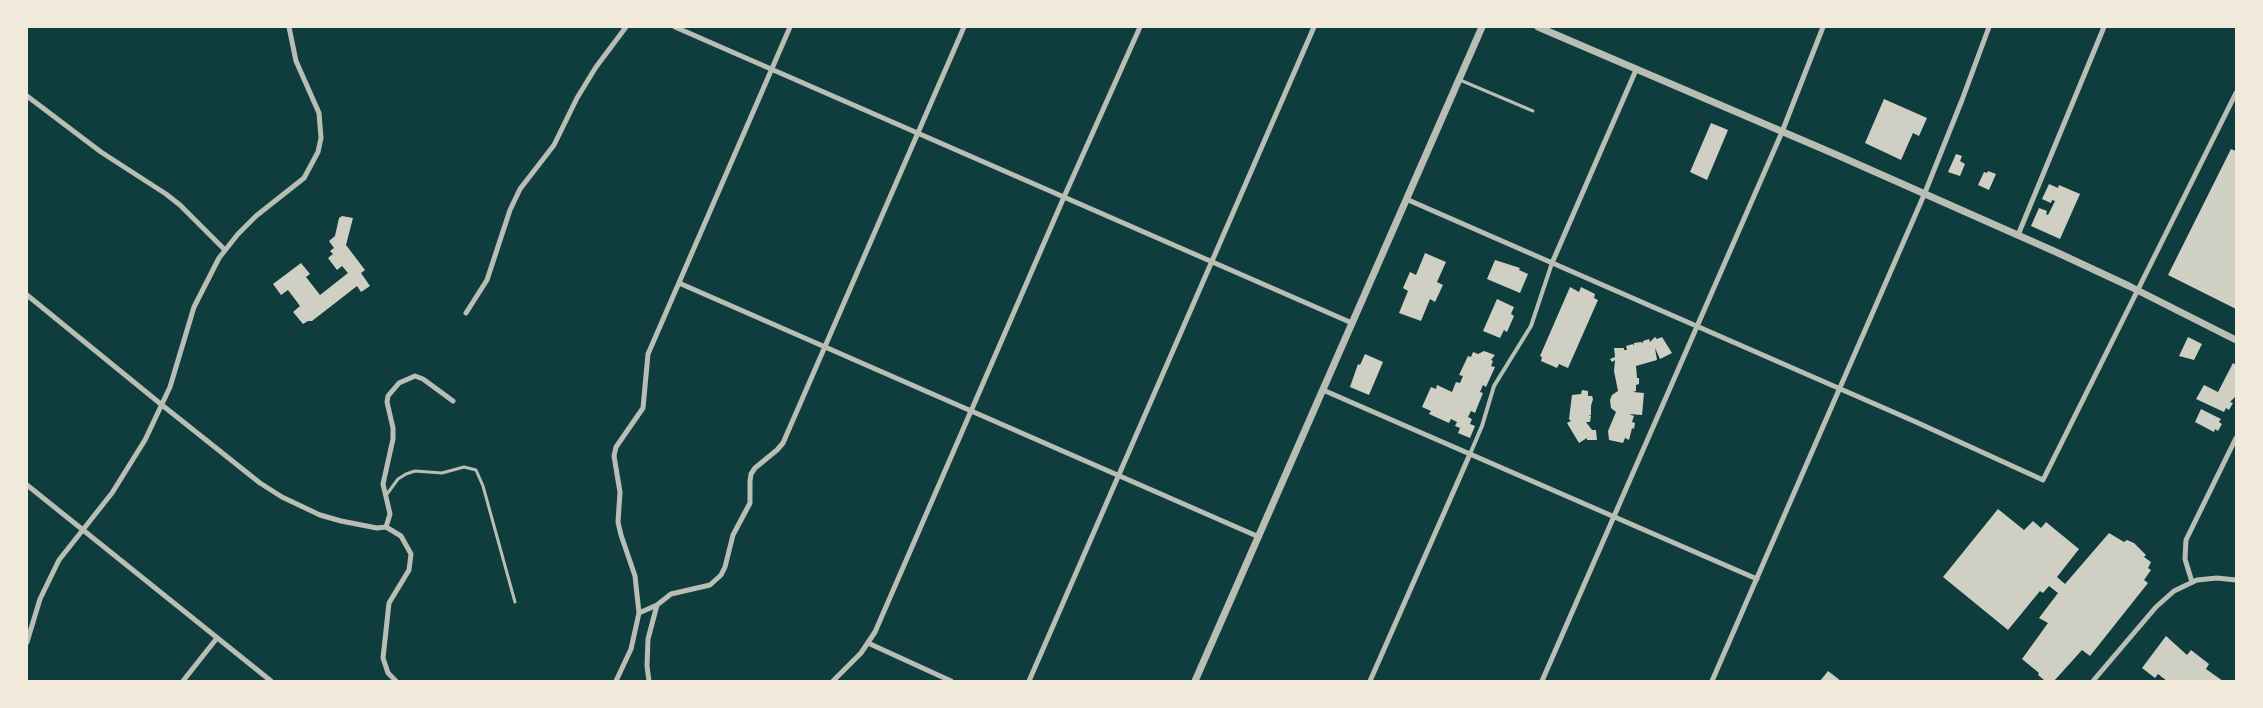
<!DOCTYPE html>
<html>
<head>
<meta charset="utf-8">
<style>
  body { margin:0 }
  #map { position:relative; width:2263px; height:708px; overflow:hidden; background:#0f3d3e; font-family:Signika,sans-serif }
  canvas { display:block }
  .frame { position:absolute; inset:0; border:28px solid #f1e9da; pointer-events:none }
</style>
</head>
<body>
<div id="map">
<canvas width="2263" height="708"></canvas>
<div class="frame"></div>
</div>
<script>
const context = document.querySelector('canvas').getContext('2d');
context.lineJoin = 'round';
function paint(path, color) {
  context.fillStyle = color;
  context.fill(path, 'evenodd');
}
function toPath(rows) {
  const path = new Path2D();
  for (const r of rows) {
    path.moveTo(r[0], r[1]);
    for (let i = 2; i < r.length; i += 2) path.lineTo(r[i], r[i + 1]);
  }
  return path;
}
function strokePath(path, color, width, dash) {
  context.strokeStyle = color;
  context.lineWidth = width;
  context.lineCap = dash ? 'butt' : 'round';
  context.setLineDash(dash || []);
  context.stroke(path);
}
paint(toPath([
  [1884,99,1927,118,1919,136,1913,133,1901,160,1865,143],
  [1711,123,1728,130,1707,180,1690,172],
  [2231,149,2236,151,2236,309,2168,275],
  [1956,154,1962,156,1960,161,1965,164,1960,176,1948,172],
  [1988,171,1996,174,1989,190,1978,185,1984,172,1987,173],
  [2049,184,2058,188,2059,185,2080,194,2060,239,2031,226,2039,208,2047,211,2046,214,2048,215,2055,201,2052,200,2051,203,2042,199],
  [342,216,353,218,346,245,365,270,361,273,370,286,361,292,357,286,312,321,308,321,303,324,293,312,300,306,288,290,281,295,273,284,301,263,310,274,306,277,320,295,348,273,342,266,337,270,328,258,333,254,330,251,334,248,329,241,335,236,339,218],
  [1425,253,1446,262,1437,282,1443,285,1435,302,1430,299,1421,321,1399,313,1408,291,1403,288,1410,272,1416,275],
  [1495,260,1520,268,1519,270,1528,274,1520,293,1487,279],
  [1570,287,1579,292,1581,287,1595,294,1594,298,1598,300,1568,368,1559,364,1557,368,1541,361,1542,357,1540,356],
  [1497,299,1514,307,1511,314,1514,316,1507,332,1504,330,1500,338,1483,331],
  [1655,337,1657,339,1662,337,1672,353,1660,359,1655,348,1657,360,1636,366,1637,378,1639,378,1639,384,1636,385,1636,391,1633,392,1644,393,1642,415,1629,414,1634,416,1632,422,1635,423,1634,429,1632,428,1629,440,1625,438,1623,443,1609,440,1608,431,1616,412,1611,408,1610,400,1612,395,1618,391,1614,371,1615,360,1612,362,1610,359,1615,357,1614,348,1624,348,1624,350,1627,350,1626,346,1633,344,1634,346,1634,343,1641,342,1643,343,1643,341,1649,339,1650,342],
  [2188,337,2202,344,2194,360,2179,356],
  [1484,351,1495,355,1491,360,1493,361,1491,366,1495,367,1486,387,1483,385,1480,392,1483,393,1475,413,1471,411,1468,417,1472,419,1470,424,1475,426,1470,438,1458,433,1460,428,1455,426,1457,422,1451,419,1449,423,1429,414,1431,411,1422,407,1431,387,1436,389,1437,385,1452,392,1456,382,1460,383,1463,376,1459,375,1468,356,1471,357,1473,352,1478,354],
  [1365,354,1383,362,1369,395,1350,387,1358,364,1360,365],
  [2233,363,2236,365,2236,396,2230,402,2233,403,2229,410,2226,408,2224,412,2196,399,2204,385,2218,392],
  [1582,390,1588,391,1588,396,1592,396,1593,399,1591,406,1591,415,1589,415,1591,416,1590,422,1586,422,1592,430,1596,430,1597,440,1587,440,1587,438,1579,443,1567,423,1571,421,1569,419,1572,395,1581,394],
  [2201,409,2221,419,2219,422,2222,424,2218,431,2215,429,2214,432,2195,422],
  [1998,509,2024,530,2033,521,2041,528,2046,522,2079,549,2057,577,2065,584,2109,533,2124,542,2127,540,2134,543,2146,555,2144,557,2151,562,2148,568,2151,570,2144,580,2148,583,2090,656,2082,650,2054,681,2044,680,2038,675,2039,673,2022,659,2048,623,2039,618,2058,593,2049,586,2043,593,2040,591,2008,630,1943,577],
  [2166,636,2187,655,2191,650,2209,664,2206,669,2223,681,2167,681,2158,674,2155,678,2142,668],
  [1828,671,1832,674,1841,681,1820,681]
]), '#cfcfc3');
strokePath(toPath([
  [1460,80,1533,111],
  [387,494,398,479,406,474,415,471,442,473,464,467,476,470,483,486,515,602]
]), '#b8beb3', 3);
strokePath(toPath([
  [1470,454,1482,426,1494,386,1531,326,1552,263]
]), '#b8beb3', 4);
strokePath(toPath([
  [675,27,1352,323],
  [27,96,101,152,166,194,180,205,225,250],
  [1406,199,1916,422,2043,480,2236,93],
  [2018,235,2104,27],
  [1552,263,1636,70],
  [679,283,1259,537],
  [27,295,162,405,260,483,282,497,320,515,341,521,377,528,386,527],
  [466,313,487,280,510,210,520,189,554,145,577,98,596,67,626,27],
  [1323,390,1757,579],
  [27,485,271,681],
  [386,527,390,514,383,484,393,439,393,428,387,402,388,396,399,383,415,376,423,379,453,401],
  [386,527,401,536,411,554,409,570,389,603,383,658,388,673,396,681],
  [2192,582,2185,559,2186,540,2236,438],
  [639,613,657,605],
  [27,642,40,599,59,560,112,493,145,440,170,387,194,307,219,258,238,234,256,216,304,178,318,152,321,138,319,113,296,61,289,27],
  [868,643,951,681],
  [183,681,217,638],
  [616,681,631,649,639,613,635,576,621,535,618,522,620,492,614,456,616,447,643,408,648,354,790,27],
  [649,681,647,666,648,639,657,605,671,594,710,585,721,575,725,567,733,535,750,503,750,481,751,474,755,468,777,450,783,443,964,27],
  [833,681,861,653,875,632,1064,197,1140,27],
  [1029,681,1314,27],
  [1370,681,1470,454],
  [1542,681,1782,132,1823,27],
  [1712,681,1924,195,1962,100,1989,27],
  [2093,681,2156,607,2174,591,2197,580,2217,578,2236,580]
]), '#b8beb3', 5);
strokePath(toPath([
  [1538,27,1837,155,2056,252,2129,286,2236,340],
  [1195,681,1482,27]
]), '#b8beb3', 7);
</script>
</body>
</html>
